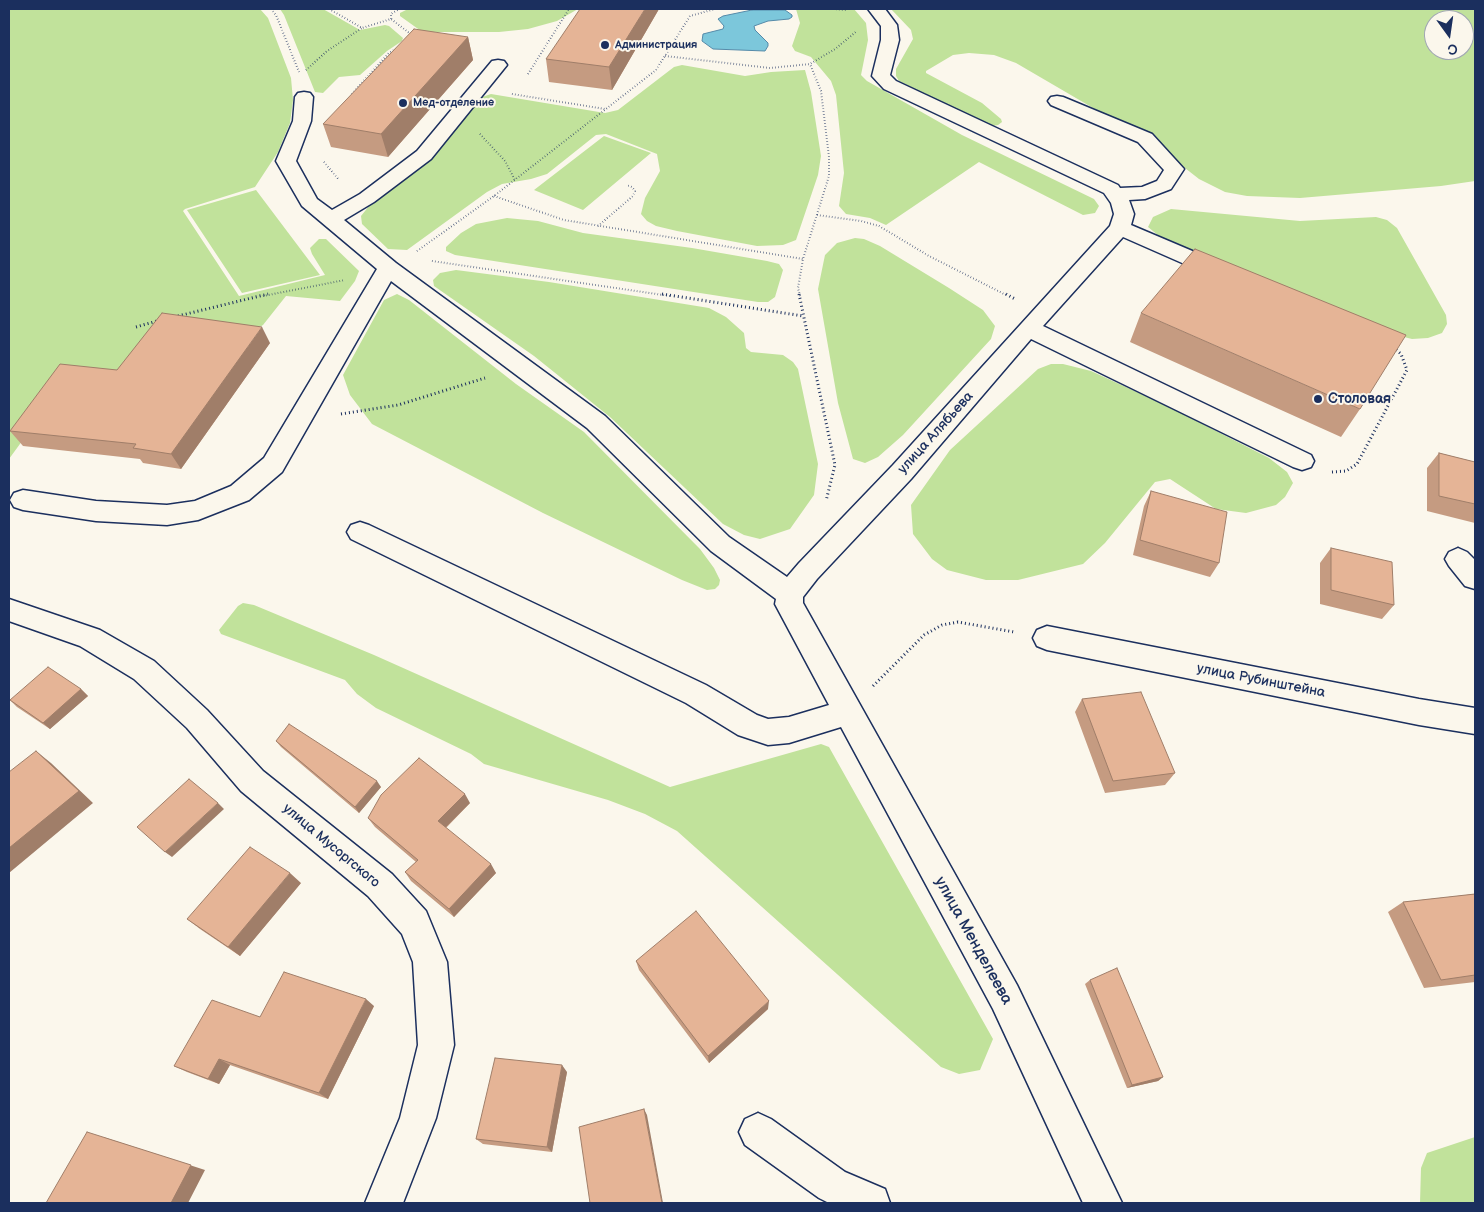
<!DOCTYPE html>
<html>
<head>
<meta charset="utf-8">
<style>
  body { margin:0 }
  #map { position:relative; width:1484px; height:1212px; overflow:hidden; background:#fbf7ec; font-family:"Balsamiq Sans",sans-serif }
  canvas { display:block }
  .frame { position:absolute; inset:0; border:10px solid #1b2f5e; pointer-events:none }
  .north { position:absolute; left:1424px; top:10px; width:50px; height:50px; box-sizing:border-box; background:#fbf7ec; border:1px solid #a1a7b3; border-radius:50%; rotate:166deg; font-size:14px; font-weight:700; line-height:20px; text-align:center; color:#1b2f5e }
  .north::after { content:''; display:block; margin:auto; width:18px; height:22px; background:#1b2f5e; clip-path:polygon(50% 0,100% 100%,50% 72%,0 100%) }
</style>
</head>
<body>
<div id="map">
<canvas width="1484" height="1212"></canvas>
<div class="frame"></div>
<div class="north">С</div>
</div>
<script>
const context = document.querySelector('canvas').getContext('2d');
context.lineJoin = 'round';
function paint(path, color) {
  context.fillStyle = color;
  context.fill(path, 'evenodd');
}
function toPath(rows) {
  const path = new Path2D();
  for (const r of rows) {
    path.moveTo(r[0], r[1]);
    for (let i = 2; i < r.length; i += 2) path.lineTo(r[i], r[i + 1]);
  }
  return path;
}
function strokePath(path, color, width, dash) {
  context.strokeStyle = color;
  context.lineWidth = width;
  context.lineCap = dash ? 'butt' : 'round';
  context.setLineDash(dash || []);
  context.stroke(path);
}
function drawText(font, color, halo, rows, align = 'center') {
  context.font = font + ' "Balsamiq Sans",sans-serif';
  context.lineWidth = 4;
  context.setLineDash([]);
  context.textBaseline = 'middle';
  context.strokeStyle = halo;
  context.fillStyle = color;
  for (const [text, x, y, turn = 0] of rows) {
    context.save();
    context.translate(x, y);
    context.rotate((+turn || 0) * Math.PI / 180);
    context.textAlign = isNaN(turn) ? turn : align;
    if (halo) context.strokeText(text, 0, 0);
    context.fillText(text, 0, 0);
    context.restore();
  }
}
paint(toPath([
  [9,9,260,9,268,18,291,78,293,100,290,123,278,152,255,187,185,209,183,211,239,296,325,275,312,254,310,248,319,239,326,239,359,271,355,281,340,301,286,296,263,325,253,331,126,370,68,378,9,459],
  [280,9,323,9,360,30,385,25,389,26,403,38,402,41,387,51,360,75,339,77,323,93,315,92,284,15],
  [408,9,578,9,557,21,528,29,499,32,430,32,421,31,400,16,400,13],
  [796,9,854,9,866,23,868,40,861,75,867,81,962,135,1094,199,1099,206,1095,213,1083,215,979,162,886,225,870,218,846,214,839,206,844,173,836,95,831,81,811,57,795,51,792,46,800,23],
  [891,9,1475,9,1475,181,1441,186,1300,198,1247,196,1225,192,1199,179,1153,143,1016,63,994,55,969,53,953,55,926,71,926,73,982,103,1001,119,1002,122,998,125,992,126,984,124,899,81,896,76,896,69,913,39,911,30],
  [1434,20,1464,20,1464,50,1434,50],
  [682,65,745,76,771,72,805,70,811,92,821,156,818,175,796,240,783,245,757,246,677,231,656,226,647,221,641,214,645,198,660,171,657,154,606,134,596,135,547,174,531,179,502,184,487,192,407,250,388,249,362,224,361,216,373,201,476,99,491,94,605,113,618,110,674,67],
  [604,136,651,153,583,210,534,190],
  [256,190,320,275,242,293,187,210],
  [1171,209,1300,221,1376,217,1387,220,1397,228,1446,315,1447,324,1442,333,1428,338,1412,339,1396,335,1351,316,1159,236,1148,227,1153,217],
  [507,218,538,221,583,233,692,248,767,261,779,264,783,270,775,297,768,302,758,302,455,255,446,251,446,247,461,233,476,224],
  [855,238,864,239,880,246,949,288,983,310,995,326,991,339,903,435,878,457,865,463,853,459,838,403,818,289,825,255,837,243],
  [456,270,549,282,709,308,726,317,744,333,746,348,751,352,783,355,793,362,798,369,818,464,814,495,790,529,760,539,744,535,723,524,610,417,534,356,434,286,433,280,440,273],
  [397,294,409,300,516,384,584,432,700,549,714,568,720,580,719,585,715,589,707,590,682,580,543,513,372,424,350,395,343,375,384,300],
  [1051,364,1063,364,1091,371,1165,405,1269,458,1287,472,1293,483,1285,497,1276,505,1246,513,1216,509,1170,479,1155,482,1105,543,1083,564,1018,580,986,580,947,570,932,559,913,534,911,505,950,450,1038,369],
  [243,603,254,605,374,655,670,787,821,744,829,747,993,1039,980,1070,959,1074,941,1067,677,831,645,814,608,800,484,764,471,754,376,708,357,694,345,680,221,634,219,630,238,606],
  [1475,1137,1475,1203,1420,1203,1421,1168,1427,1153]
]), '#c1e29b');
const water = toPath([
  [752,10,785,10,792,15,792,17,789,19,768,21,754,26,755,30,768,43,768,46,765,51,713,49,702,41,703,34,723,29,724,26,718,19,723,16,752,10]
]);
paint(water, '#7cc7db');
strokePath(water, '#558aa9', 1);
const minor = toPath([
  [868,9,885,9,897,25,899,40,890,75,896,81,1118,185,1120,188,1142,187,1157,181,1164,170,1138,142,1051,105,1048,101,1051,97,1057,96,1063,97,1152,134,1184,169,1171,189,1145,199,1129,200,1134,214,1131,225,1230,267,1233,272,1230,277,1222,279,1214,277,1123,237,1043,326,1311,455,1314,461,1311,467,1302,470,1293,467,1031,339,911,479,817,579,803,597,803,603,1017,985,1122,1203,1083,1203,993,1009,841,727,789,743,768,745,738,735,686,703,351,539,347,532,351,525,360,522,369,525,706,685,757,715,768,719,789,717,829,705,775,604,776,599,711,551,587,428,391,281,282,472,249,500,198,520,167,525,96,521,23,510,14,507,10,500,14,493,23,490,96,501,167,505,195,501,231,486,264,458,377,269,302,206,276,161,293,121,295,97,298,93,304,92,310,93,313,97,311,121,296,161,317,199,332,210,360,194,417,151,492,61,498,60,504,61,507,65,431,159,374,202,344,220,396,263,605,416,729,537,787,577,799,563,893,465,1110,226,1114,214,1111,203,1104,193,884,89,872,76,881,40,881,26,868,9],
  [1458,548,1467,552,1475,560,1475,589,1465,586,1449,566,1445,559,1449,552,1458,548],
  [9,599,100,630,154,661,207,710,263,771,392,874,426,911,447,962,454,1045,436,1118,403,1203,365,1203,400,1118,418,1045,413,962,402,934,368,896,241,791,187,728,134,679,80,646,9,621,9,599],
  [1047,626,1419,699,1475,708,1475,734,1419,725,1047,650,1037,646,1033,638,1037,630,1047,626],
  [758,1113,771,1119,845,1172,885,1189,890,1203,829,1203,819,1198,745,1145,739,1132,745,1119,758,1113]
]);
strokePath(minor, '#1b2f5e', 3);
strokePath(toPath([
  [271,9,276,15,299,72],
  [329,9,362,28,391,19,412,35],
  [833,9,847,10],
  [391,19,391,14,399,9],
  [665,56,770,68,810,64,835,49,857,31],
  [306,70,327,51,362,28],
  [528,74,569,9],
  [352,94,389,53,396,49],
  [512,94,605,109],
  [480,134,505,161,515,180],
  [324,162,339,180],
  [494,196,564,220,803,259],
  [817,215,861,221,879,226,929,256,1008,296],
  [598,226,633,196,635,191,632,187,626,185],
  [417,251,494,196,656,70,690,16,715,9],
  [432,261,670,296],
  [263,296,345,280],
  [800,296,798,288,803,259,829,176,829,157,821,91,810,64]
]), '#1b2f5e', 2, [0.5, 2.5]);
strokePath(toPath([
  [662,294,803,316],
  [799,294,835,465,826,501],
  [1006,294,1015,299],
  [178,316,268,294],
  [136,327,157,321],
  [341,414,398,405,485,378],
  [1332,472,1346,471,1357,464,1407,370,1401,354,1394,348],
  [873,686,924,635,942,625,958,622,1014,632]
]), '#1b2f5e', 3, [1, 3]);
paint(minor, '#fbf7ec');
paint(toPath([
  [659,9,612,90,549,82,546,59],
  [468,37,473,60,388,157,331,147,323,124],
  [1141,313,1360,409,1341,437,1130,342],
  [270,343,181,469,143,463,140,459,23,446,10,431,117,370],
  [1439,453,1475,462,1475,523,1427,511,1427,468],
  [1151,491,1219,563,1210,577,1133,555,1144,506],
  [1331,548,1394,605,1382,619,1320,604,1320,563],
  [81,689,88,696,50,729,17,707,10,700],
  [1082,699,1175,773,1165,785,1105,793,1075,712],
  [276,741,381,787,359,813,281,747],
  [470,803,446,828,496,873,454,917,411,881,405,872,416,862,375,827,368,818],
  [301,883,240,956,200,929,187,919],
  [1475,894,1475,982,1424,988,1388,912,1403,902],
  [636,961,768,1009,709,1063,639,970],
  [1090,980,1163,1077,1158,1081,1127,1088,1085,984],
  [374,1006,328,1099,230,1065,219,1084,187,1072,174,1066,260,1017],
  [567,1072,552,1152,483,1144,476,1139]
]), '#c59b81');
paint(toPath([
  [645,9,659,9,612,90,609,67],
  [468,37,473,60,388,157,381,134],
  [262,327,270,343,181,469,171,454],
  [81,689,88,696,50,729,43,723],
  [36,751,51,763,93,803,9,873,9,848],
  [377,781,381,787,359,813,355,807],
  [465,794,470,803,443,830,438,821],
  [218,803,224,809,172,857,165,852],
  [491,864,496,873,454,917,449,909],
  [290,873,301,883,240,956,228,947],
  [366,999,374,1006,328,1099,319,1093],
  [769,1001,768,1009,709,1063,708,1056],
  [219,1059,230,1065,219,1084,208,1079],
  [562,1065,567,1072,552,1152,547,1147],
  [1163,1077,1158,1081,1127,1088,1132,1085],
  [644,1109,647,1115,663,1203,662,1203],
  [103,1137,205,1170,188,1203,171,1203]
]), '#a07e69');
const building = toPath([
  [580,9,645,9,609,67,546,59,580,9],
  [414,29,468,37,381,134,323,124,414,29],
  [1195,249,1406,335,1360,409,1141,313,1195,249],
  [162,313,262,327,171,454,133,448,136,444,10,431,60,364,117,370,162,313],
  [1439,453,1475,462,1475,504,1439,496,1439,453],
  [1151,491,1227,512,1219,563,1140,540,1151,491],
  [1331,548,1392,562,1394,605,1331,590,1331,548],
  [48,667,81,689,43,723,10,700,48,667],
  [1141,692,1175,773,1113,781,1082,699,1141,692],
  [289,724,377,781,355,807,276,741,289,724],
  [36,751,79,791,9,848,9,772,36,751],
  [419,758,465,794,438,821,491,864,449,909,405,872,418,860,368,818,381,795,419,758],
  [189,779,218,803,165,852,137,827,189,779],
  [250,847,290,873,228,947,187,919,250,847],
  [1475,894,1475,975,1441,980,1403,902,1475,894],
  [696,911,769,1001,708,1056,636,961,696,911],
  [1117,968,1163,1077,1132,1085,1090,980,1117,968],
  [284,972,366,999,319,1093,219,1059,208,1079,174,1066,212,1000,260,1017,284,972],
  [495,1058,562,1065,547,1147,476,1139,495,1058],
  [644,1109,662,1203,590,1203,579,1127,644,1109],
  [87,1132,191,1165,171,1203,46,1203,87,1132]
]);
paint(building, '#e5b496');
strokePath(building, '#a07e69', 1);
for (const [x, y, r, color] of [
  [605,45,5,"#1b2f5e"],
  [403,103,5,"#1b2f5e"],
  [1318,399,5,"#1b2f5e"]
]) {
  const dot = new Path2D();
  dot.arc(x, y, r, 0, 2 * Math.PI);
  context.fillStyle = color;
  context.fill(dot);
  strokePath(dot, '#fbf7ec', 2);
}
drawText('bold 11px', '#1b2f5e', '#fbf7ec', [
  ["Администрация",615,45],
  ["Мед-отделение",413,103]
], 'left');
drawText('bold 14px', '#1b2f5e', '#fbf7ec', [
  ["Столовая",1328,399]
], 'left');
drawText('14px', '#1b2f5e', '#fbf7ec', [
  ["улица Алябьева",936,433,-48],
  ["улица Рубинштейна",1261,681,11],
  ["улица Мусоргского",331,846,40]
]);
drawText('16px', '#1b2f5e', '#fbf7ec', [
  ["улица Менделеева",973,941,61]
]);
</script>
</body>
</html>
